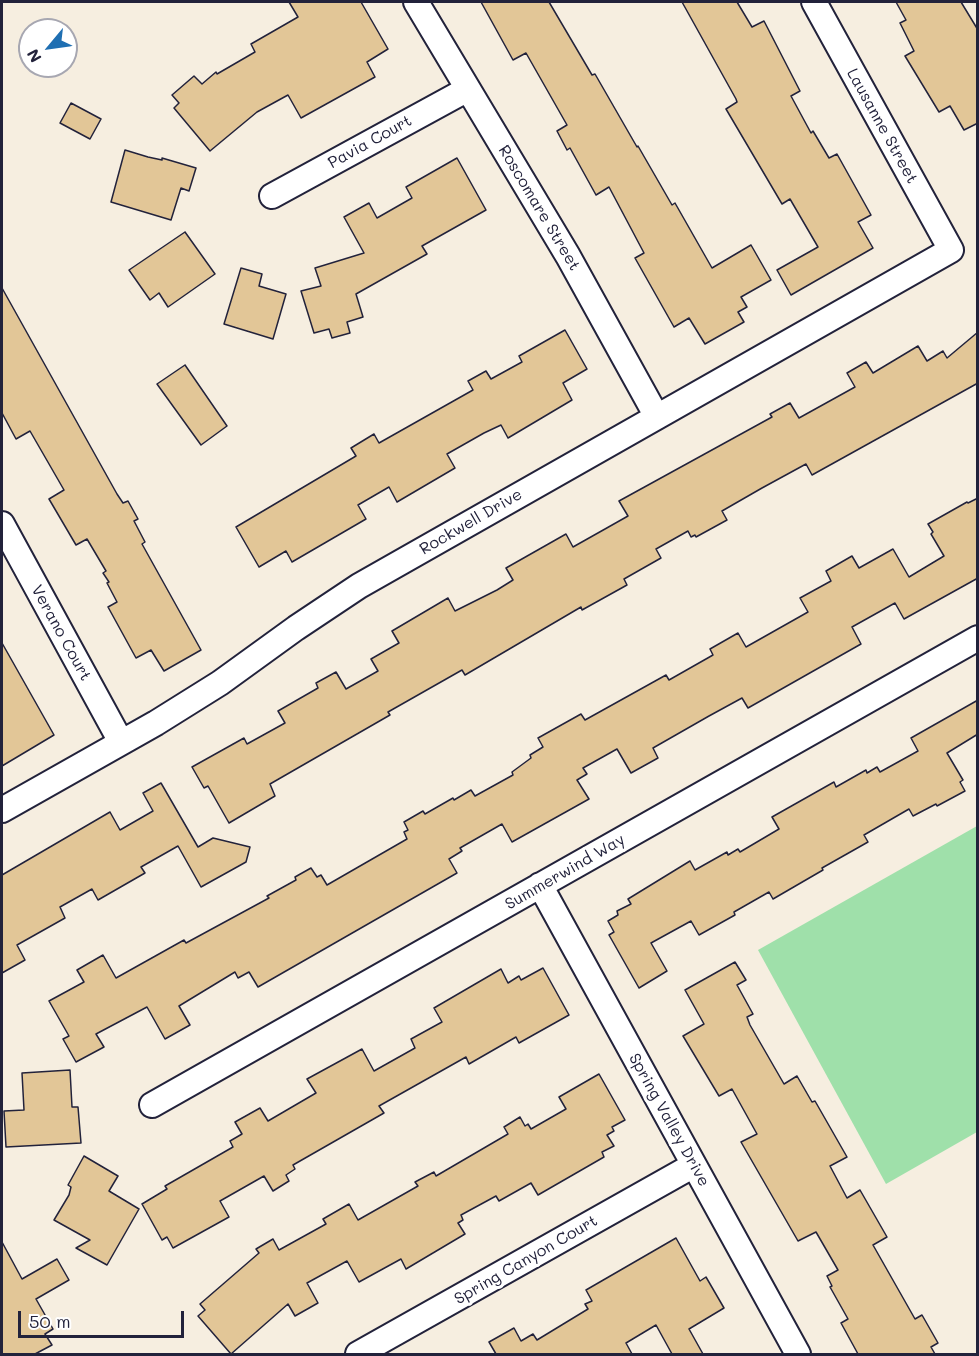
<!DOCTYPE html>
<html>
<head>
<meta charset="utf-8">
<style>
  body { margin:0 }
  #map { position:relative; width:979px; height:1356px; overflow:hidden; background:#f6eee0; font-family:Mali,sans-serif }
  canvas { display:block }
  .frame { position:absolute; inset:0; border:3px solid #22223b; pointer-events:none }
  .north { position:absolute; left:18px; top:18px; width:60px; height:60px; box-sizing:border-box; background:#fff; border:2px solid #a7a7b1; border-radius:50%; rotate:241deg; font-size:16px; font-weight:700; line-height:24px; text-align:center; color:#22223b }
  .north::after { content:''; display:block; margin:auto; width:21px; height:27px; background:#1f6fb2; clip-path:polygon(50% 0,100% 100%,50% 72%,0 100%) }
  .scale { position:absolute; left:18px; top:1311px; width:166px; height:27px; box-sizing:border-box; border:3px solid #22223b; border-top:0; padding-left:8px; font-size:18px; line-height:21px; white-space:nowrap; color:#22223b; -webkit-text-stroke:4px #fff; paint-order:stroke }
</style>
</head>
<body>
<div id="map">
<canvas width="979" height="1356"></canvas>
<div class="frame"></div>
<div class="north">N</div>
<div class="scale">50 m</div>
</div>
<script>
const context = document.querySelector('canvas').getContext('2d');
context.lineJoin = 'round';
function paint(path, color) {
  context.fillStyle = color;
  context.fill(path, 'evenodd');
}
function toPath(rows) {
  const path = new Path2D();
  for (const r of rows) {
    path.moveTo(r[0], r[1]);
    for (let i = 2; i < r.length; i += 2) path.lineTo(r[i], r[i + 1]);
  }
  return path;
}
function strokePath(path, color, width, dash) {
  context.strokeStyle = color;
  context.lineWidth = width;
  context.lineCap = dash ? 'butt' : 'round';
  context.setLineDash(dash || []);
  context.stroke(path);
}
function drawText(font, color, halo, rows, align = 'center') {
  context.font = font + ' Mali,sans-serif';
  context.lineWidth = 6;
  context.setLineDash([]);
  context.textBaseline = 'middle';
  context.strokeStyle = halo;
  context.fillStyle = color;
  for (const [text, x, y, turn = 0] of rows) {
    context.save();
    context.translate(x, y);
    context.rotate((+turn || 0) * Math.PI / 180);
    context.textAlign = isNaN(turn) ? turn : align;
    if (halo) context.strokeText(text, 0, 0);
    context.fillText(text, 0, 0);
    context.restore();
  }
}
paint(toPath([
  [977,826,977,1132,886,1184,758,950]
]), '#9fe0aa');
const building = toPath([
  [289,2,361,2,388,49,367,62,375,77,301,118,288,95,257,112,210,151,174,108,179,103,172,95,194,76,202,84,216,72,217,74,255,52,251,44,298,17,289,2],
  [481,2,549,2,592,75,595,74,637,147,638,146,672,205,675,203,712,268,751,245,771,280,741,297,747,307,738,312,744,322,705,344,689,318,674,327,635,258,644,253,609,187,596,195,570,148,567,150,557,131,567,125,526,53,513,60,481,2],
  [682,2,737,2,752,27,764,21,800,91,791,96,811,133,813,131,829,158,837,154,871,215,858,222,873,248,791,295,777,270,818,247,790,199,782,204,726,109,737,102,736,99,682,2],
  [896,2,961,2,978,30,978,123,964,130,950,106,939,112,905,56,914,51,900,23,906,20,896,2],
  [71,103,101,119,90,139,60,123,71,103],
  [125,150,148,157,162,160,162,158,196,168,189,191,181,188,171,220,111,202,125,150],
  [457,158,486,210,422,246,427,254,356,294,363,317,347,322,350,333,332,338,329,329,314,333,301,291,321,286,315,268,364,253,344,217,369,203,377,218,412,198,406,187,457,158],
  [185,232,215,274,168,307,159,293,150,300,129,270,185,232],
  [241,268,262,274,259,286,286,294,273,339,224,324,241,268],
  [2,288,117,494,123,503,128,501,138,519,134,521,145,542,142,544,201,650,164,671,151,650,136,658,108,607,117,602,107,583,109,582,103,573,106,571,87,539,76,545,49,499,64,490,30,431,16,439,2,413,2,288],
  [565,330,587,369,563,383,572,400,508,438,501,425,484,433,447,454,455,468,397,502,389,487,358,505,366,519,292,562,286,551,259,567,236,527,356,456,351,448,374,434,379,443,473,390,468,381,486,371,491,379,522,362,519,356,565,330],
  [978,332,978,383,812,475,806,464,762,488,722,511,727,520,696,537,695,535,691,537,688,531,656,549,661,558,624,579,627,585,582,610,581,607,465,675,462,670,388,712,390,715,270,784,275,796,229,823,208,786,204,788,192,767,244,738,247,744,285,723,278,711,318,688,316,683,336,672,346,689,378,671,371,659,399,643,392,631,448,598,455,611,497,590,513,580,506,568,566,534,573,547,605,529,628,516,619,501,772,417,770,414,790,403,799,418,855,387,847,373,866,362,873,373,918,346,927,361,943,351,947,358,978,332],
  [185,365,227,426,201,445,157,384,185,365],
  [978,498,978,578,904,619,895,603,852,627,861,644,748,708,742,698,709,716,653,748,658,758,631,773,617,749,583,768,587,774,577,780,589,799,512,842,502,824,460,848,462,851,449,859,457,873,258,987,249,972,238,978,235,972,179,1006,190,1025,165,1039,147,1007,96,1034,104,1047,76,1062,63,1039,69,1036,49,1001,84,982,77,970,103,955,116,978,184,940,186,943,269,898,267,896,296,880,295,877,311,868,317,877,321,875,327,885,407,839,404,832,408,830,404,822,423,811,425,814,453,798,454,800,471,790,475,796,513,775,512,772,531,758,530,755,543,747,538,738,581,714,585,720,666,675,669,680,713,655,710,649,738,633,746,647,808,612,800,598,831,581,826,571,852,556,859,568,893,549,909,577,944,556,931,534,933,532,928,524,967,502,968,503,978,498],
  [2,643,54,735,2,766,2,643],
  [978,700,978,734,947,753,963,780,960,782,965,791,937,806,936,804,913,816,909,809,864,835,868,842,822,868,823,870,773,899,769,892,734,912,735,915,699,935,691,921,651,943,667,971,639,988,609,935,614,932,608,921,618,915,617,911,631,904,628,899,690,861,695,870,727,852,728,855,738,849,740,852,779,829,772,817,834,782,836,787,866,770,867,773,877,767,880,772,918,751,911,738,978,700],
  [161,783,198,847,213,838,250,847,246,862,201,887,178,846,141,867,145,873,98,900,92,889,60,907,65,918,17,945,25,960,2,973,2,875,110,812,120,830,153,811,143,793,161,783],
  [735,962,746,980,737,985,753,1014,747,1017,750,1025,784,1084,797,1076,812,1102,815,1101,847,1157,830,1166,847,1198,860,1190,887,1237,873,1245,915,1319,922,1315,938,1343,931,1347,935,1354,858,1354,841,1323,848,1319,830,1287,832,1286,827,1276,838,1270,816,1232,798,1241,741,1142,757,1134,732,1089,719,1096,683,1036,704,1024,685,990,735,962],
  [543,968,569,1015,519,1043,516,1037,469,1064,466,1057,379,1106,384,1113,293,1165,295,1169,286,1175,289,1181,273,1191,264,1176,220,1201,229,1217,173,1248,167,1237,162,1240,142,1204,167,1189,165,1186,233,1147,230,1141,242,1134,235,1122,260,1108,268,1121,316,1093,307,1079,362,1049,374,1071,415,1048,411,1039,442,1022,434,1008,501,969,508,983,519,976,521,980,543,968],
  [70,1070,72,1107,78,1107,81,1143,6,1147,4,1111,24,1110,22,1073,70,1070],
  [599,1074,625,1120,612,1127,614,1131,607,1135,614,1146,602,1152,604,1157,538,1195,531,1183,499,1201,496,1196,461,1215,463,1220,458,1223,465,1234,406,1269,401,1259,359,1282,347,1261,307,1283,318,1303,295,1316,288,1304,231,1354,198,1316,205,1310,200,1304,259,1253,256,1249,273,1239,279,1250,326,1224,323,1219,349,1204,358,1220,418,1186,415,1182,434,1172,436,1176,508,1134,504,1127,520,1117,525,1126,528,1124,531,1129,566,1109,559,1097,599,1074],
  [84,1156,118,1176,109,1191,139,1209,107,1265,76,1248,90,1240,54,1220,69,1195,71,1187,68,1185,84,1156],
  [676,1238,700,1281,706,1277,724,1308,689,1329,703,1354,672,1354,656,1325,626,1343,632,1354,496,1354,489,1342,514,1328,521,1341,533,1334,537,1340,588,1309,585,1304,592,1301,586,1290,676,1238],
  [2,1242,22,1279,57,1259,69,1280,36,1299,53,1329,45,1334,52,1345,35,1354,2,1354,2,1242]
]);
paint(building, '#e2c697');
strokePath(building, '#22223b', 1.5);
const minor = toPath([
  [416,2,568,256,657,417],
  [272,196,468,89],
  [2,524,121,742],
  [2,810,156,723,220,683,296,628,359,586,951,250,814,2],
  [540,885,798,1354],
  [152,1105,978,638],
  [358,1354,694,1165]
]);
strokePath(minor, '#22223b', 28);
strokePath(minor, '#fff', 24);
drawText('16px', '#22223b', '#fff', [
  ["Lausanne Street",882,126,61],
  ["Pavia Court",370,142,-29],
  ["Roscomare Street",539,208,59],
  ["Rockwell Drive",471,522,-30],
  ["Verano Court",61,633,61],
  ["Summerwind Way",565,872,-30],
  ["Spring Valley Drive",669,1120,61],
  ["Spring Canyon Court",526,1260,-30]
]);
</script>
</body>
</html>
